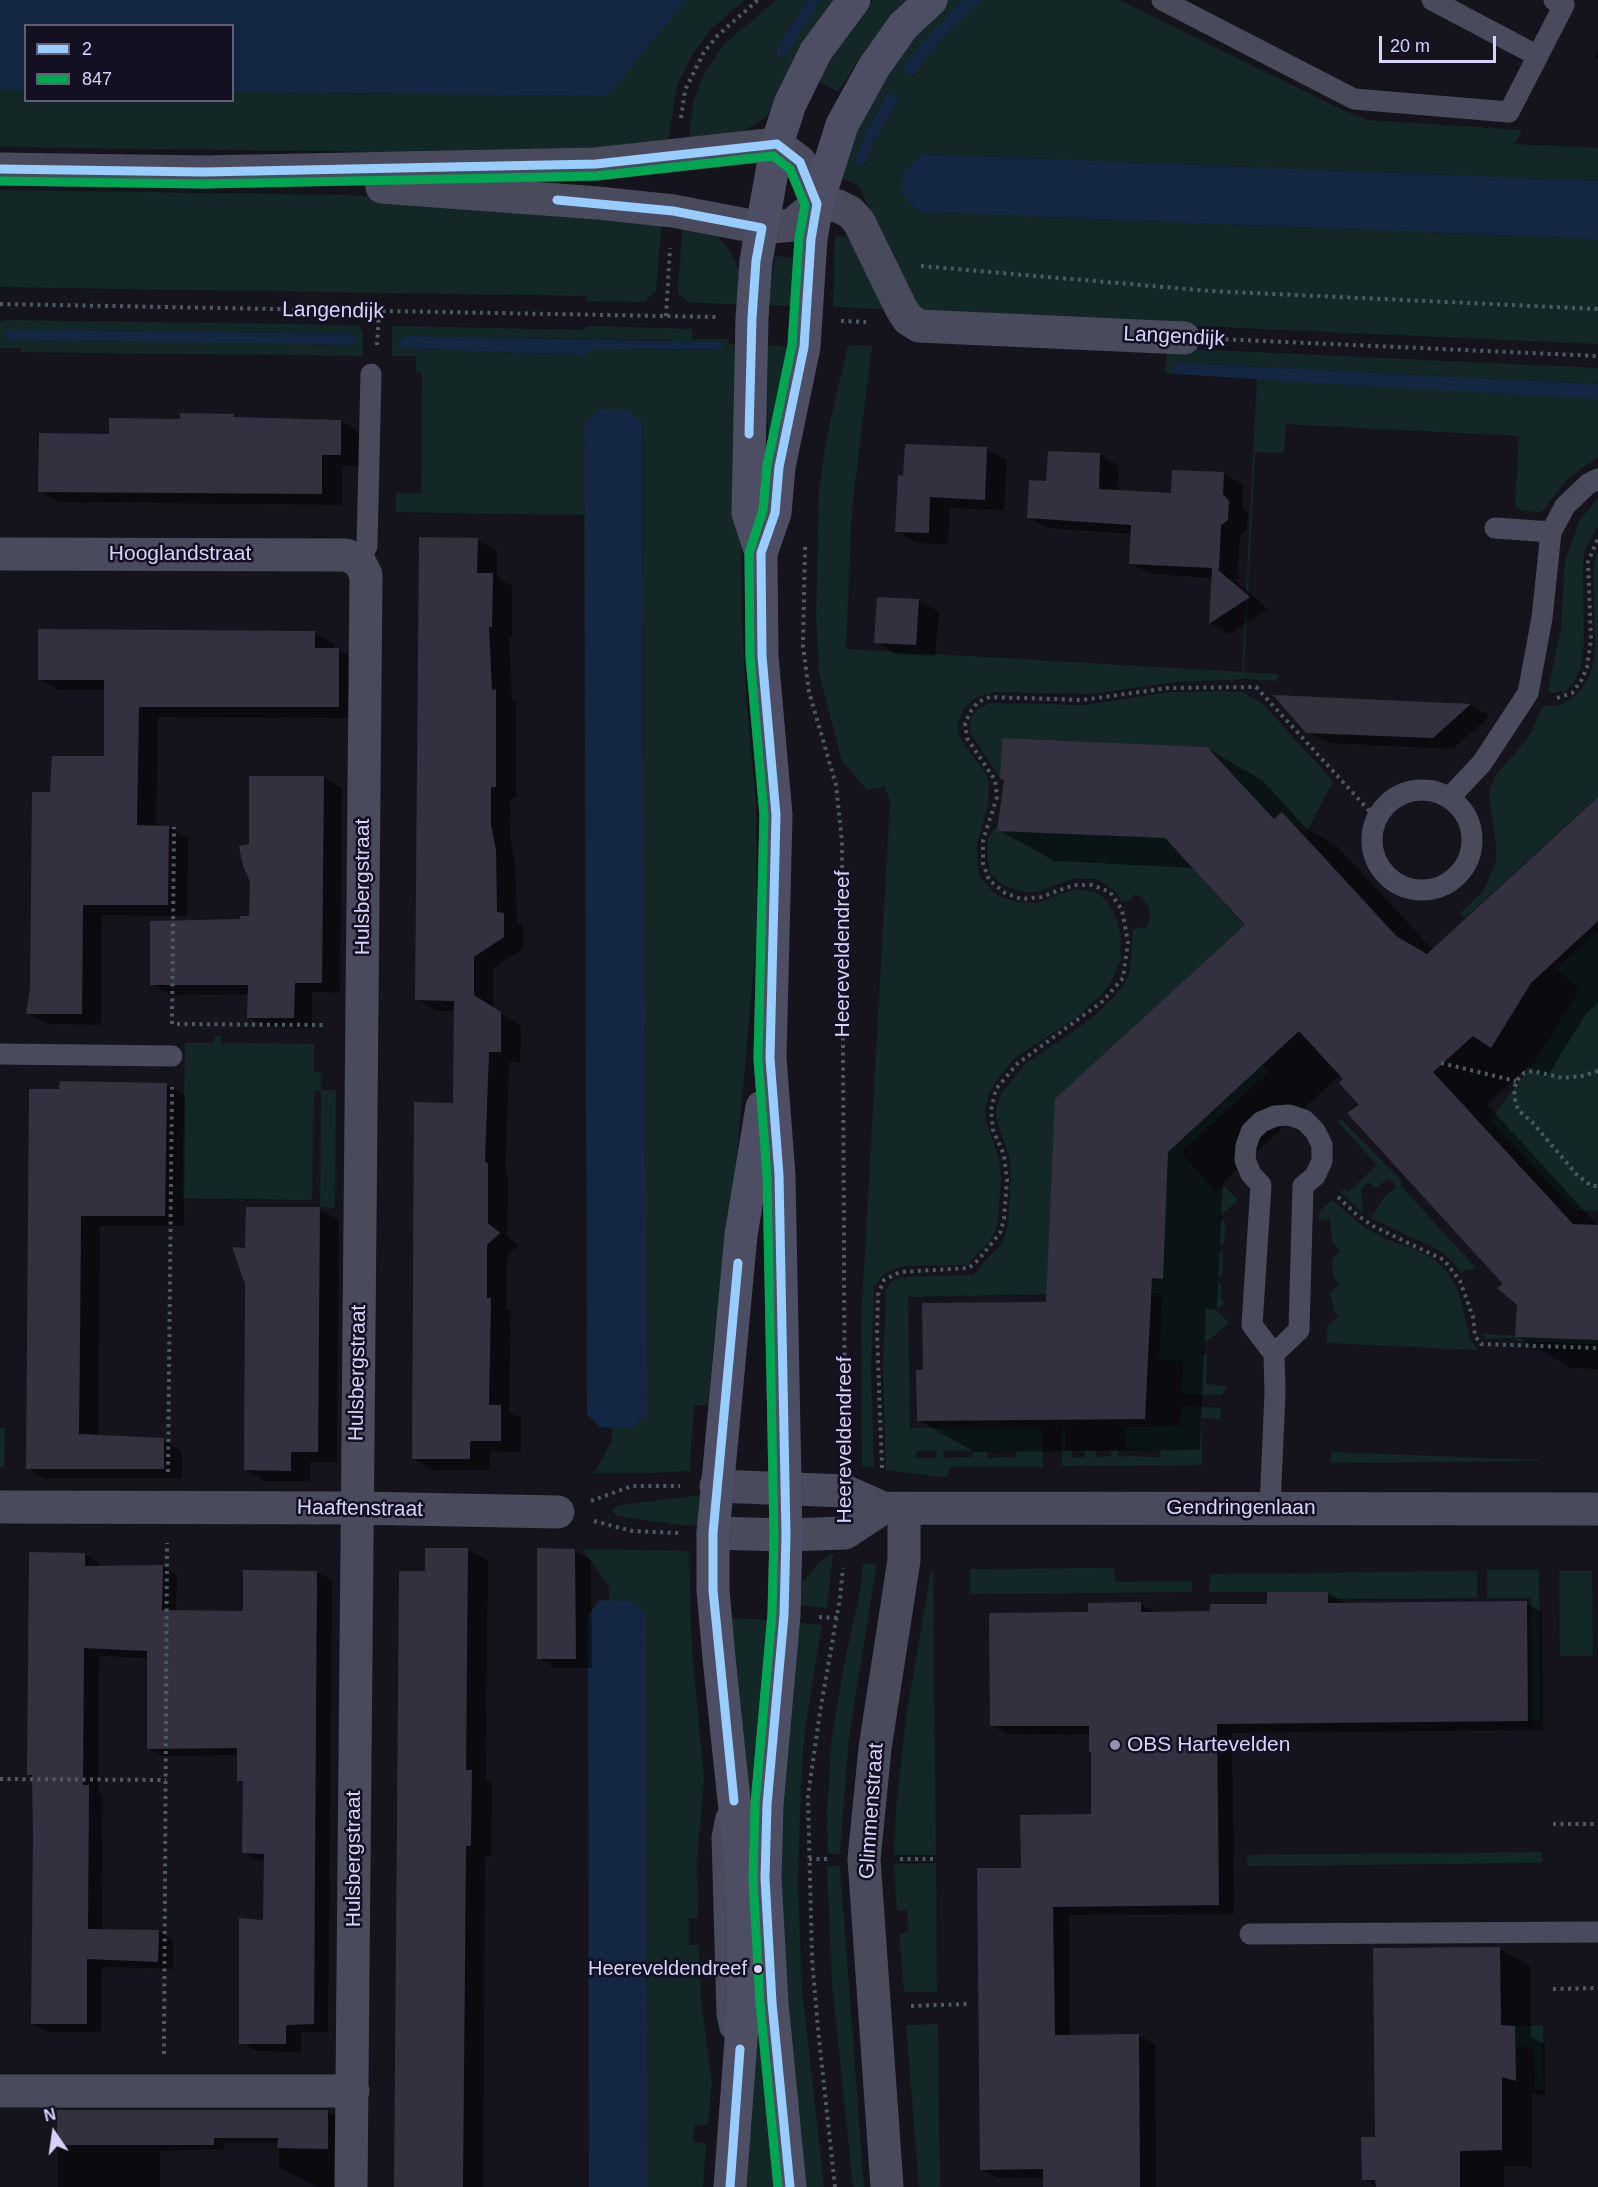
<!DOCTYPE html>
<html>
<head>
<meta charset="utf-8">
<style>
  body { margin:0 }
  #map { position:relative; width:1598px; height:2187px; overflow:hidden; background:#15141d; font-family:Arial,sans-serif }
  canvas { display:block }
  .legend { position:absolute; left:24px; top:24px; width:210px; height:78px; box-sizing:border-box; background:#121021; border:2px solid #615e78; margin:0; padding:8px 10px; list-style:none; font-size:18px; color:#d7d4fb }
  .legend li { display:flex; align-items:center; gap:12px; height:30px }
  .legend b { width:30px; border:2px solid #615e78 }
  .north { position:absolute; left:24px; top:2103px; width:60px; height:60px; -webkit-text-stroke:4px #121021; paint-order:stroke; rotate:347deg; font-size:16px; font-weight:700; line-height:24px; text-align:center; color:#d7d4fb }
  .north::after { content:''; display:block; margin:auto; width:21px; height:27px; background:#d7d4fb; clip-path:polygon(50% 0,100% 100%,50% 72%,0 100%) }
  .scale { position:absolute; left:1379px; top:36px; width:117px; height:27px; box-sizing:border-box; border:3px solid #d7d4fb; border-top:0; padding-left:8px; font-size:18px; line-height:21px; white-space:nowrap; color:#d7d4fb; -webkit-text-stroke:4px #121021; paint-order:stroke }
</style>
</head>
<body>
<div id="map">
<canvas width="1598" height="2187"></canvas>
<ul class="legend">
<li><b style="height:8px;background:#9cf"></b>2</li>
<li><b style="height:8px;background:#00a651"></b>847</li>
</ul>
<div class="north">N</div>
<div class="scale">20 m</div>
</div>
<script>
const context = document.querySelector('canvas').getContext('2d');
context.lineJoin = 'round';
function paint(path, color) {
  context.fillStyle = color;
  context.fill(path, 'evenodd');
}
function toPath(rows) {
  const path = new Path2D();
  for (const r of rows) {
    if (r.length === 3) {
      path.moveTo(r[0] + r[2], r[1]);
      path.arc(r[0], r[1], r[2], 0, 2 * Math.PI);
      continue;
    }
    path.moveTo(r[0], r[1]);
    for (let i = 2; i < r.length; i += 2) path.lineTo(r[i], r[i + 1]);
  }
  return path;
}
function strokePath(path, color, width, dash) {
  context.strokeStyle = color;
  context.lineWidth = width;
  context.lineCap = dash ? 'butt' : 'round';
  context.setLineDash(dash || []);
  context.stroke(path);
}
function drawText(font, color, halo, rows, align = 'center') {
  context.font = font + ' Arial,sans-serif';
  context.lineWidth = 5;
  context.setLineDash([]);
  context.textBaseline = 'middle';
  context.strokeStyle = halo;
  context.fillStyle = color;
  for (const [text, x, y, turn = 0] of rows) {
    context.save();
    context.translate(x, y);
    context.rotate((+turn || 0) * Math.PI / 180);
    context.textAlign = isNaN(turn) ? turn : align;
    if (halo) context.strokeText(text, 0, 0);
    context.fillText(text, 0, 0);
    context.restore();
  }
}
paint(toPath([
  [686,0,745,0,711,29,691,56,677,86,668,141,545,154,0,147,0,90,25,90,26,100,232,100,233,92,606,96],
  [776,0,807,0,776,50,778,58,781,58,821,0,838,0,766,117,742,132,689,139,693,103,705,71,724,44],
  [873,0,906,0,867,47,838,92,817,81,830,58],
  [947,0,962,0,908,60,912,77,946,34,982,0,1120,0,1345,111,1367,120,1522,130,1515,144,1598,148,1598,181,923,154,905,170,903,193,918,212,1598,239,1598,344,1018,318,925,312,919,309,901,281,859,186,842,179,854,136,892,60],
  [899,98,872,146,864,164,859,148,868,127,883,100],
  [0,190,346,195,662,221,656,291,644,302,587,301,587,296,0,287],
  [683,223,716,235,730,251,739,270,738,304,693,303,688,302,679,294,678,288],
  [835,236,849,237,885,309,833,307],
  [775,256,800,258,797,306,769,305],
  [5,320,355,325,359,326,363,333,363,356,21,352,21,348,0,348,0,322],
  [9,329,351,334,355,335,357,340,350,345,9,340,4,337],
  [392,326,585,330,586,326,692,329,693,339,728,339,729,344,740,345,742,618,746,697,756,804,757,935,729,1238,713,1349,708,1405,694,1405,690,1471,649,1473,594,1473,612,1441,612,1428,605,1426,629,1427,647,1414,642,424,624,411,585,424,584,515,396,512,396,493,421,493,422,373,416,372,416,356,392,356],
  [407,336,590,339,721,342,721,349,592,350,585,355,397,348,397,340],
  [768,345,792,347,769,443,767,407],
  [848,345,872,346,852,509,846,649,1242,672,1257,378,1598,399,1598,457,1567,479,1544,510,1540,512,1521,511,1515,506,1519,436,1286,424,1284,453,1255,452,1244,672,1278,674,1277,681,1248,679,1176,682,1090,694,996,692,977,697,964,708,958,722,959,736,984,771,989,783,988,806,977,843,977,866,980,877,992,891,999,896,1018,902,1037,903,1069,891,1081,889,1099,894,1109,903,1116,918,1120,933,1121,959,1110,984,1101,995,1075,1018,1015,1058,996,1081,989,1094,985,1111,987,1124,999,1158,1001,1178,998,1221,995,1232,988,1243,967,1265,902,1266,883,1275,874,1287,871,1369,874,1468,862,1466,861,1321,890,801,885,786,867,790,842,761,819,673,816,616,819,491,826,440],
  [1167,348,1598,368,1598,384,1182,363,1172,371,1176,374,1165,373],
  [1598,498,1598,526,1585,550,1583,565,1584,643,1581,667,1573,684,1565,691,1552,693,1548,690,1561,628,1565,560,1580,520],
  [1598,549,1598,799,1596,798,1465,918,1460,913,1483,892,1496,861,1496,845,1489,794,1494,777,1528,738,1543,706,1558,705,1570,700,1581,690,1590,674,1594,659,1595,647,1593,566],
  [1220,691,1242,692,1262,703,1333,781,1306,833,1287,821,1281,827,1207,747,1002,738,1000,779,970,732,970,720,973,714,980,707,991,703,1084,705,1170,692],
  [998,826,1165,838,1252,934,1058,1294,908,1297,910,1428,1042,1428,1043,1467,949,1467,948,1477,933,1476,886,1470,883,1369,886,1290,892,1281,903,1277,973,1275,1001,1244,1008,1226,1011,1171,1009,1156,996,1119,996,1110,1001,1094,1026,1063,1071,1033,1094,1016,1113,998,1127,979,1130,970,1133,930,1139,927,1146,929,1150,919,1149,907,1142,898,1135,894,1129,901,1122,901,1115,891,1097,879,1074,878,1041,891,1033,892,1025,892,1002,885,991,875,987,856,988,839,994,829],
  [916,1451,936,1451,936,1458,917,1458],
  [943,1451,972,1451,973,1457,944,1458],
  [987,1451,1016,1451,1017,1457,988,1458],
  [1598,931,1598,1211,1574,1210,1490,1120,1537,1058,1580,989,1556,969],
  [215,1036,221,1036,221,1043,314,1044,314,1072,321,1073,321,1090,336,1090,335,1208,320,1207,321,1090,314,1091,312,1200,182,1198,185,1043,214,1043],
  [1263,1065,1269,1072,1181,1152,1216,1193,1224,1185,1238,1200,1219,1217,1226,1224,1224,1243,1218,1248,1223,1255,1222,1274,1217,1280,1221,1285,1221,1300,1224,1303,1217,1310,1229,1323,1204,1344,1201,1354,1207,1355,1206,1384,1227,1386,1222,1395,1182,1394,1183,1361,1159,1360,1162,1293,1151,1293,1158,1147,1255,1068,1257,1071],
  [1341,1119,1403,1182,1400,1185,1476,1268,1461,1272,1443,1252,1371,1218,1384,1198,1397,1187,1388,1178,1376,1188,1368,1182,1361,1189,1363,1213,1340,1192,1345,1189,1348,1192,1377,1165,1338,1122],
  [1332,1200,1365,1228,1385,1239,1415,1249,1434,1259,1445,1269,1458,1290,1471,1341,1479,1350,1327,1343,1327,1327,1338,1316,1335,1312,1330,1293,1339,1284,1333,1277,1332,1259,1340,1251,1332,1242,1330,1218,1319,1221,1319,1212],
  [1481,1334,1598,1340,1598,1344,1518,1341,1514,1338,1487,1339],
  [1181,1406,1221,1408,1220,1419,1202,1418,1202,1465,1062,1466,1062,1427,1065,1427,1065,1450,1071,1450,1072,1458,1085,1457,1085,1450,1096,1450,1096,1457,1111,1456,1111,1450,1118,1450,1118,1456,1161,1457,1160,1450,1126,1449,1125,1427,1180,1426],
  [0,1428,5,1428,4,1468,0,1467],
  [1331,1452,1537,1460,1537,1461,1331,1463],
  [703,1495,703,1526,679,1525,619,1516,616,1516,613,1510,618,1505],
  [582,1549,689,1551,692,1650,704,1778,697,1861,698,1918,689,1918,689,1945,699,1945,701,2001,712,2082,708,2125,695,2124,693,2142,706,2144,703,2187,647,2187,646,1615,627,1602,604,1602,609,1600,609,1586],
  [833,1553,827,1608,796,1605,802,1583,819,1563],
  [863,1563,876,1564,876,1568,849,1738,840,1854,828,1854,827,1817,831,1743,843,1670,861,1586],
  [1114,1568,1115,1582,1191,1581,1192,1592,970,1594,970,1569],
  [931,1570,933,1570,936,1855,894,1855,896,1809,906,1717],
  [1487,1570,1539,1570,1541,1721,1532,1721,1531,1598,1487,1598],
  [1477,1571,1477,1598,1328,1599,1328,1592,1209,1592,1210,1574],
  [1559,1571,1592,1571,1593,1656,1560,1656],
  [725,1618,771,1620,781,2187,739,2187],
  [791,1622,822,1625,805,1730,801,1782,798,1885,802,1989,824,2186,817,2187,802,2187,776,1886],
  [1542,1852,1542,1862,1533,1863,1247,1866,1247,1855],
  [936,1863,937,1992,904,1992,899,1934,909,1932,907,1910,897,1911,894,1864],
  [827,1866,840,1866,864,2187,853,2187,832,1983],
  [938,2024,940,2187,919,2187,906,2025],
  [1543,2025,1544,2089,1535,2090,1534,2047,1515,2047,1515,2026]
]), '#132727');
paint(toPath([
  [0,0,686,0,607,96,233,92,232,26,26,26,25,90,0,90],
  [807,0,821,0,786,55,778,58,776,50],
  [962,0,982,0,946,34,912,77,902,70,908,60],
  [889,92,899,98,872,146,866,161,861,165,858,165,855,159,868,127],
  [923,154,1598,181,1598,239,919,212,902,195,904,171],
  [9,329,351,334,355,335,357,340,350,345,9,340,3,335],
  [407,336,721,342,721,349,592,350,585,355,397,348,397,340],
  [1182,363,1598,384,1598,399,1397,388,1176,374,1172,371,1173,365],
  [603,409,628,410,642,423,647,1414,632,1428,629,1428,600,1427,587,1414,584,424,599,410],
  [600,1600,631,1601,646,1615,647,2187,589,2187,588,1615]
]), '#142742');
paint(toPath([
  [1598,50,1598,61,1594,58],
  [234,415,240,419,341,421,361,433,361,466,342,466,342,505,60,502,40,491,110,435,182,421],
  [987,449,1007,460,1004,510,950,508,948,544,917,543,897,531,904,478],
  [1100,454,1119,466,1118,492,1172,494,1173,471,1224,474,1243,485,1242,507,1248,514,1247,531,1240,536,1238,579,1233,579,1268,609,1229,634,1210,623,1213,578,1150,574,1130,563,1132,534,1048,528,1028,517,1047,482],
  [477,540,497,551,497,577,512,586,512,637,509,637,512,700,516,703,516,798,511,798,510,837,515,863,517,922,523,926,523,949,493,968,493,1008,521,1026,520,1063,509,1062,505,1174,508,1177,507,1236,519,1245,507,1256,506,1309,511,1311,509,1412,521,1418,521,1452,490,1451,490,1470,433,1470,413,1458,454,1104,455,1011,437,1011,417,999],
  [919,600,939,612,935,656,896,654,876,642],
  [314,633,334,644,334,650,339,650,358,661,358,718,158,717,156,827,168,827,188,839,187,916,102,915,101,1025,47,1024,27,1013,51,794,105,758,105,690,58,690,39,679],
  [1276,697,1471,705,1490,716,1453,749,1328,743,1307,731],
  [1207,748,1262,780,1306,828,1337,846,1433,950,1598,799,1598,1003,1586,1014,1546,1078,1528,1067,1487,1104,1598,1226,1598,1369,1571,1368,1516,1336,1519,1305,1505,1284,1361,1105,1341,1074,1223,1183,1217,1310,1206,1308,1200,1450,974,1452,919,1420,925,1372,1048,1303,1247,925,1194,868,1054,861,999,830,1005,781,1001,779],
  [1301,836,1305,836,1402,941,1400,943],
  [323,777,342,788,340,993,312,992,312,1028,267,1027,249,1017,249,994,170,995,152,984,242,921,251,918,250,845],
  [166,1084,185,1095,184,1226,100,1226,98,1436,163,1440,182,1451,182,1479,46,1479,28,1468,31,1090],
  [319,1209,339,1220,337,1462,310,1462,310,1481,265,1481,246,1469,247,1249],
  [467,1549,488,1561,486,1780,492,1783,491,1857,485,1857,483,2187,396,2187],
  [574,1551,591,1560,592,1668,555,1668,538,1658],
  [85,1554,99,1563,99,1568,162,1566,177,1575,176,1612,244,1613,317,1572,332,1580,328,2032,301,2032,301,2052,256,2051,241,2043,265,1921,265,1861,259,1861,244,1852,245,1783,239,1780,239,1755,163,1756,148,1748,148,1658,99,1656,98,1792,103,1795,102,1931,158,1931,173,1940,173,1969,102,1967,101,2032,47,2032,32,2024,34,1777,29,1775],
  [1328,1593,1344,1602,1344,1604,1526,1603,1542,1612,1543,1730,1232,1733,1234,1914,1069,1915,1070,2036,1139,2035,1155,2044,1156,2187,1044,2187,1044,2178,997,2178,981,2169,1022,1869,1093,1816,1093,1752,1090,1734,1007,1735,992,1725,1089,1613,1140,1604,1156,1613,1211,1612,1269,1605],
  [1500,1949,1530,1966,1531,2037,1545,2044,1545,2097,1532,2093,1532,2167,1504,2167,1504,2187,1377,2187,1364,2179,1377,2139],
  [58,2111,327,2111,337,2117,336,2187,317,2187,279,2168,279,2143,224,2143,224,2149,160,2151,160,2187,58,2187]
]), '#0007');
paint(toPath([
  [180,413,234,414,234,417,341,420,341,455,322,455,322,494,38,492,39,433,109,434,109,418,180,419],
  [905,444,987,447,985,500,930,497,929,533,895,532,898,475,903,476],
  [1048,451,1100,453,1099,489,1171,493,1172,470,1224,472,1223,494,1229,501,1228,520,1221,525,1219,569,1217,569,1250,597,1209,624,1212,568,1129,564,1131,525,1027,518,1029,480,1046,481],
  [419,537,478,538,477,573,493,573,492,627,489,627,492,690,496,689,496,787,491,787,491,825,496,850,497,912,504,913,504,937,474,957,474,995,501,1012,501,1052,489,1052,485,1161,488,1164,488,1223,500,1233,487,1245,487,1298,491,1298,489,1405,501,1405,501,1441,470,1441,470,1459,412,1459,414,1102,453,1103,454,1001,415,1000],
  [877,597,919,599,916,645,874,643],
  [38,629,315,631,315,648,339,648,339,707,139,707,137,825,169,826,168,905,83,905,82,1014,26,1014,30,988,32,792,50,792,52,756,104,756,104,680,38,680],
  [1273,695,1471,704,1433,738,1306,733],
  [1002,738,1207,747,1274,819,1282,812,1396,936,1427,954,1598,797,1598,921,1531,983,1491,1048,1473,1036,1433,1072,1573,1224,1598,1225,1598,1340,1515,1337,1517,1305,1497,1288,1503,1284,1347,1113,1359,1105,1339,1083,1343,1079,1299,1031,1168,1152,1163,1279,1152,1278,1145,1419,917,1421,916,1370,923,1370,922,1303,1046,1302,1055,1099,1245,925,1165,838,997,831,1004,780,1000,779],
  [249,776,324,776,322,983,295,983,294,1018,247,1018,248,985,150,985,150,921,240,919,240,916,249,916,250,881,243,866,239,846,249,844],
  [60,1081,167,1083,165,1216,81,1216,80,1342,79,1434,164,1438,164,1469,26,1469,29,1089,59,1089],
  [246,1207,320,1207,318,1452,291,1452,291,1471,244,1470,245,1284,232,1247,245,1248],
  [425,1548,468,1548,466,1770,472,1770,471,1846,466,1846,463,2187,394,2187,399,1571,425,1571],
  [537,1548,575,1549,576,1659,537,1659],
  [29,1552,85,1553,85,1566,163,1565,162,1610,243,1611,243,1570,317,1571,314,2024,286,2025,286,2044,239,2044,239,1918,263,1920,264,1854,242,1853,243,1781,237,1781,237,1748,147,1749,147,1651,84,1648,83,1785,89,1785,88,1929,159,1930,158,1962,87,1959,87,2024,31,2024,33,1835,32,1775,27,1775],
  [1267,1592,1328,1592,1328,1603,1527,1601,1528,1721,1217,1724,1219,1905,1053,1907,1055,2035,1139,2034,1140,2187,1043,2187,1043,2169,980,2170,977,1868,1021,1868,1020,1815,1091,1814,1091,1752,1089,1752,1089,1726,990,1726,989,1613,1088,1612,1088,1603,1141,1602,1141,1612,1210,1611,1210,1604,1267,1604],
  [1500,1947,1501,2025,1515,2026,1516,2081,1502,2077,1502,2150,1460,2151,1460,2187,1376,2187,1375,2180,1362,2180,1361,2137,1375,2137,1373,1948],
  [57,2110,328,2110,328,2149,277,2148,278,2138,214,2138,214,2145,57,2145]
]), '#33313f');
strokePath(toPath([
  [681,118,685,90,704,52,718,35,758,0],
  [921,266,1210,291,1598,309],
  [0,304,716,317],
  [666,316,670,248],
  [841,321,866,322],
  [1218,339,1598,356],
  [377,345,379,312],
  [805,547,803,646,809,692,836,785,842,842,845,1455],
  [1557,698,1572,693,1581,681,1587,667,1591,640,1588,562,1598,538],
  [172,1024,174,827],
  [177,1024,325,1025],
  [1441,1063,1516,1081],
  [1598,1071,1582,1076,1563,1078,1533,1071,1524,1073,1516,1081,1514,1096,1518,1110,1532,1122,1578,1176,1592,1186,1598,1186],
  [1338,1197,1356,1214,1373,1226,1444,1260,1460,1281,1473,1317,1475,1336,1481,1344,1598,1348],
  [882,1468,877,1332,878,1295,884,1280,900,1272,969,1268,979,1259,1000,1233,1004,1219,1007,1180,1004,1155,993,1130,991,1110,996,1089,1017,1064,1103,1001,1123,978,1128,942,1122,910,1110,892,1092,885,1074,885,1041,897,1022,899,1005,893,989,880,983,863,983,840,997,797,995,780,967,738,965,723,971,711,978,702,990,697,1082,700,1168,688,1256,687,1375,817],
  [168,1472,172,1087],
  [591,1501,632,1486,680,1486],
  [594,1521,632,1531,678,1533],
  [819,1617,837,1618],
  [0,1779,166,1780],
  [1553,1824,1598,1824],
  [809,1859,827,1859],
  [900,1859,936,1859],
  [1553,1989,1598,1988],
  [911,2006,967,2004],
  [164,2054,167,1543],
  [835,2187,818,2029,812,1959,808,1796,820,1712,840,1598,843,1568]
]), '#4d5a64', 4, [3, 4.5]);
strokePath(toPath([
  [1162,0,1354,99,1509,112,1564,5,1554,0],
  [1432,0,1538,56],
  [1495,528,1551,532],
  [359,561,367,546,371,374],
  [1422,840,50],
  [1450,797,1482,763,1528,693,1542,618,1551,532,1565,506,1588,484,1598,479],
  [0,1054,172,1056],
  [1289,1115,1304,1120,1315,1131,1322,1145,1322,1161,1315,1176,1303,1186,1299,1330,1274,1354,1252,1325,1261,1185,1251,1174,1245,1160,1246,1146,1251,1132,1261,1122,1275,1116,1289,1115],
  [1270,1507,1275,1393,1274,1354],
  [726,1817,722,1837,727,2014,730,2028],
  [1250,1934,1598,1932]
]), '#4a4a5d', 21);
strokePath(toPath([
  [0,169,204,172,596,164,777,144,800,162,817,204],
  [382,187,598,203,673,211,762,228,792,225,817,204],
  [817,204,838,206,850,212,859,222,901,308,908,319,919,326,1184,338],
  [0,554,346,555,359,561,366,575,351,2187],
  [716,1486,845,1491,883,1508,1598,1509],
  [0,1507,357,1508,558,1512],
  [713,1533,786,1535,845,1533,883,1508],
  [0,2091,353,2091],
  [887,2187,864,1859,875,1748,904,1560,904,1508]
]), '#4a4a5d', 33);
strokePath(toPath([
  [761,553,748,513,752,318,756,261,777,144,790,104,816,51,854,0],
  [730,2187,742,2027,744,1972,742,1876,719,1658,713,1590,713,1533,741,1235,762,1107],
  [790,2187,772,2003,765,1878,767,1805,784,1615,786,1535,779,1175,770,1058,776,815,762,656,761,553,775,513,779,467,804,347,811,239,817,204,842,125,874,67,903,26,931,0]
]), '#4d4d63', 33);
strokePath(toPath([
  [0,169,204,172,596,164,777,144,800,162,817,204,811,239,804,347,779,467,775,513,761,553,762,656,776,815,770,1058,779,1175,786,1535,784,1615,767,1805,765,1878,772,2003,790,2187],
  [557,200,673,211,762,228,756,261,752,318,749,434],
  [734,1801,713,1590,713,1533,738,1263],
  [730,2187,740,2049]
]), '#9cf', 9);
strokePath(toPath([
  [0,181,204,184,596,176,773,156,790,169,805,205,799,238,792,345,767,465,763,510,749,553,750,657,764,815,758,1058,767,1176,774,1535,772,1614,755,1804,753,1879,760,2004,778,2187]
]), '#00a651', 9);
for (const [x, y, r, color] of [
  [1115,1745,6,"#9391ad"],
  [758,1969,5,"#d7d4fb"]
]) {
  const dot = new Path2D();
  dot.arc(x, y, r, 0, 2 * Math.PI);
  context.fillStyle = color;
  context.fill(dot);
  strokePath(dot, '#121021', 2);
}
drawText('20px', '#d7d4fb', '#121021', [
  ["Heereveldendreef",747,1969]
], 'right');
drawText('21px', '#d7d4fb', '#121021', [
  ["Langendijk",333,311,1],
  ["Langendijk",1174,337,3],
  ["Hooglandstraat",180,554],
  ["Hulsbergstraat",363,887,-90],
  ["Heereveldendreef",843,954,-90],
  ["Hulsbergstraat",358,1373,-89],
  ["Heereveldendreef",845,1440,-90],
  ["Gendringenlaan",1241,1508],
  ["Haaftenstraat",360,1509,1],
  ["Glimmenstraat",872,1811,-86],
  ["Hulsbergstraat",354,1859,-90]
]);
drawText('21px', '#d7d4fb', '#121021', [
  ["OBS Hartevelden",1127,1745]
], 'left');
</script>
</body>
</html>
